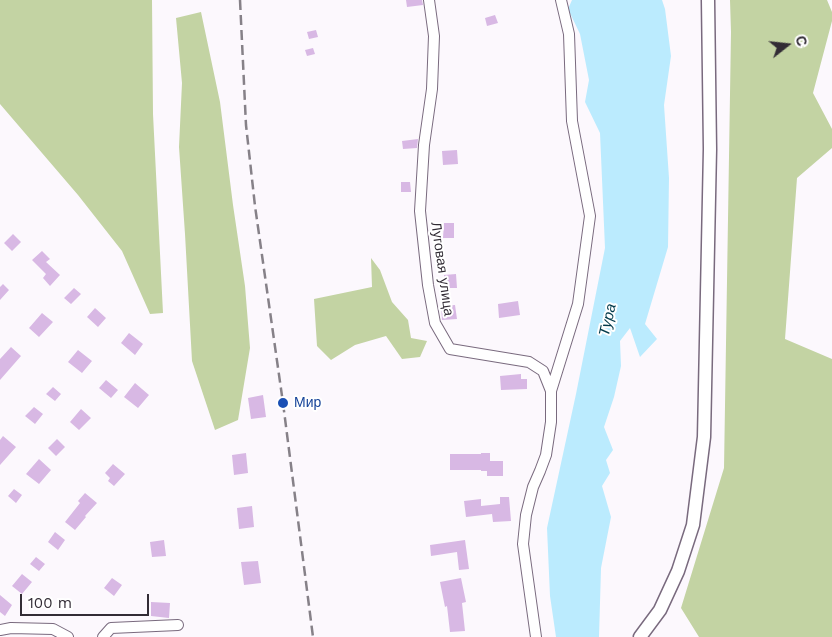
<!DOCTYPE html>
<html>
<head>
<meta charset="utf-8">
<style>
  body { margin:0 }
  #map { position:relative; width:832px; height:637px; overflow:hidden; background:#fcf8fd; font-family:"Work Sans",sans-serif }
  canvas { display:block }
  .north { position:absolute; left:762px; top:20px; width:50px; height:50px; -webkit-text-stroke:4px #fff; paint-order:stroke; rotate:74deg; font-size:14px; font-weight:700; line-height:20px; text-align:center; color:#322c35 }
  .north::after { content:''; display:block; margin:auto; width:18px; height:22px; background:#322c35; clip-path:polygon(50% 0,100% 100%,50% 72%,0 100%) }
  .scale { position:absolute; left:20px; top:594px; width:129px; height:22px; box-sizing:border-box; border:2px solid #322c35; border-top:0; padding-left:6px; font-size:15px; line-height:18px; white-space:nowrap; color:#322c35; -webkit-text-stroke:4px #fff; paint-order:stroke }
</style>
</head>
<body>
<div id="map">
<canvas width="832" height="637"></canvas>
<div class="north">С</div>
<div class="scale">100 m</div>
</div>
<script>
const context = document.querySelector('canvas').getContext('2d');
context.lineJoin = 'round';
function paint(path, color) {
  context.fillStyle = color;
  context.fill(path, 'evenodd');
}
function toPath(rows) {
  const path = new Path2D();
  for (const r of rows) {
    path.moveTo(r[0], r[1]);
    for (let i = 2; i < r.length; i += 2) path.lineTo(r[i], r[i + 1]);
  }
  return path;
}
function strokePath(path, color, width, dash) {
  context.strokeStyle = color;
  context.lineWidth = width;
  context.lineCap = dash ? 'butt' : 'round';
  context.setLineDash(dash || []);
  context.stroke(path);
}
function drawText(font, color, halo, rows, align = 'center') {
  context.font = font + ' "Work Sans",sans-serif';
  context.lineWidth = 4;
  context.setLineDash([]);
  context.textBaseline = 'middle';
  context.strokeStyle = halo;
  context.fillStyle = color;
  for (const [text, x, y, turn = 0] of rows) {
    context.save();
    context.translate(x, y);
    context.rotate((+turn || 0) * Math.PI / 180);
    context.textAlign = isNaN(turn) ? turn : align;
    if (halo) context.strokeText(text, 0, 0);
    context.fillText(text, 0, 0);
    context.restore();
  }
}
paint(toPath([
  [0,0,152,0,153,114,163,313,150,314,122,251,78,195,0,104],
  [730,0,827,0,832,12,832,21,813,93,832,129,832,148,797,178,785,339,832,359,832,637,699,637,681,608,724,468,731,32],
  [201,12,220,102,233,205,245,286,250,348,238,420,215,430,192,361,185,234,179,147,182,83,176,18],
  [371,258,380,270,392,302,408,320,411,338,427,341,420,357,402,359,386,336,355,345,331,360,317,346,314,299,372,287]
]), '#c3d3a3');
paint(toPath([
  [572,0,662,0,665,9,671,56,664,105,669,178,668,247,645,324,657,339,640,357,630,328,620,341,621,366,614,397,604,427,613,450,606,460,610,473,602,486,611,517,601,568,599,637,556,637,550,596,547,528,576,394,605,248,600,133,585,102,589,80,580,34,568,9]
]), '#bbebfe');
paint(toPath([
  [406,0,422,0,423,5,407,7],
  [495,15,498,23,487,26,485,18],
  [316,30,318,37,309,39,307,32],
  [313,48,315,54,307,56,305,50],
  [418,139,417,148,403,149,402,141],
  [457,150,458,164,443,165,442,151],
  [401,182,410,182,411,192,401,192],
  [444,223,454,223,454,238,443,238],
  [13,234,21,242,12,251,4,243],
  [42,251,50,259,46,262,60,275,50,286,43,278,46,274,32,260],
  [456,274,457,288,444,288,444,275],
  [3,284,9,290,0,300,0,287],
  [74,288,81,294,71,304,64,298],
  [518,301,520,315,499,318,498,304],
  [455,305,457,319,442,320,441,306],
  [95,308,106,318,98,327,87,317],
  [42,313,53,322,39,337,29,328],
  [129,333,143,344,135,355,121,343],
  [11,347,21,356,0,380,0,359],
  [78,350,92,361,82,373,68,362],
  [521,374,521,379,527,379,527,389,501,390,500,376],
  [106,380,118,390,111,398,99,388],
  [135,383,149,395,138,408,124,397],
  [53,387,61,394,55,401,46,394],
  [263,395,266,417,251,419,248,398],
  [34,407,43,414,35,424,25,416],
  [81,409,91,418,79,430,70,422],
  [3,436,16,447,0,465,0,440],
  [57,439,65,447,56,456,48,448],
  [246,453,248,473,234,475,232,455],
  [481,453,490,453,490,461,503,461,503,476,487,476,487,471,481,471,481,470,450,470,450,454,481,454],
  [39,459,51,470,39,484,26,474],
  [113,464,125,474,114,486,108,481,110,478,105,473],
  [14,489,22,495,16,503,8,496],
  [85,493,97,503,85,516,86,517,75,530,65,522,80,503,78,501],
  [500,497,509,497,511,521,493,522,492,514,466,517,464,501,481,499,481,506,500,504],
  [252,506,254,527,239,529,237,508],
  [55,532,65,540,58,550,48,542],
  [164,540,166,556,152,557,150,542],
  [465,540,469,569,459,570,457,552,431,556,430,545],
  [36,557,45,564,39,571,30,564],
  [258,561,261,583,244,585,241,562],
  [22,574,32,582,22,594,12,586],
  [112,578,122,585,114,596,104,588],
  [461,578,466,602,462,603,465,631,450,632,447,606,445,607,440,582],
  [0,595,12,605,5,616,0,612],
  [151,602,170,603,169,618,151,616]
]), '#d8b8e4');
const minor = toPath([
  [429,0,434,36,432,89,424,145,420,211,428,285,435,323,450,349,529,362,543,371,551,391,551,422,546,455,540,471,533,487,526,515,523,544,536,637],
  [551,391,578,304,590,216,572,121,569,34,561,0],
  [0,630,11,628,53,629,68,637],
  [103,637,111,628,178,625]
]);
const major = toPath([
  [640,637,660,610,678,571,693,525,704,437,710,149,708,0]
]);
strokePath(minor, '#796a7e', 12);
strokePath(major, '#796a7e', 15);
strokePath(minor, '#fff', 10);
strokePath(major, '#fff', 12);
strokePath(toPath([
  [240,0,246,125,255,206,283,403,313,637]
]), '#868188', 2.5, [10, 5]);
for (const [x, y, r, color] of [
  [283,403,6,"#1a4fb4"]
]) {
  const dot = new Path2D();
  dot.arc(x, y, r, 0, 2 * Math.PI);
  context.fillStyle = color;
  context.fill(dot);
  strokePath(dot, '#fff', 2);
}
drawText('14px', '#322c35', '#fff', [
  ["Луговая улица",442,269,82]
]);
drawText('14px', '#164399', '#fff', [
  ["Мир",294,403]
], 'left');
drawText('italic 15px', '#023a4a', '#fff', [
  ["Тура",608,320,-77]
]);
</script>
</body>
</html>
